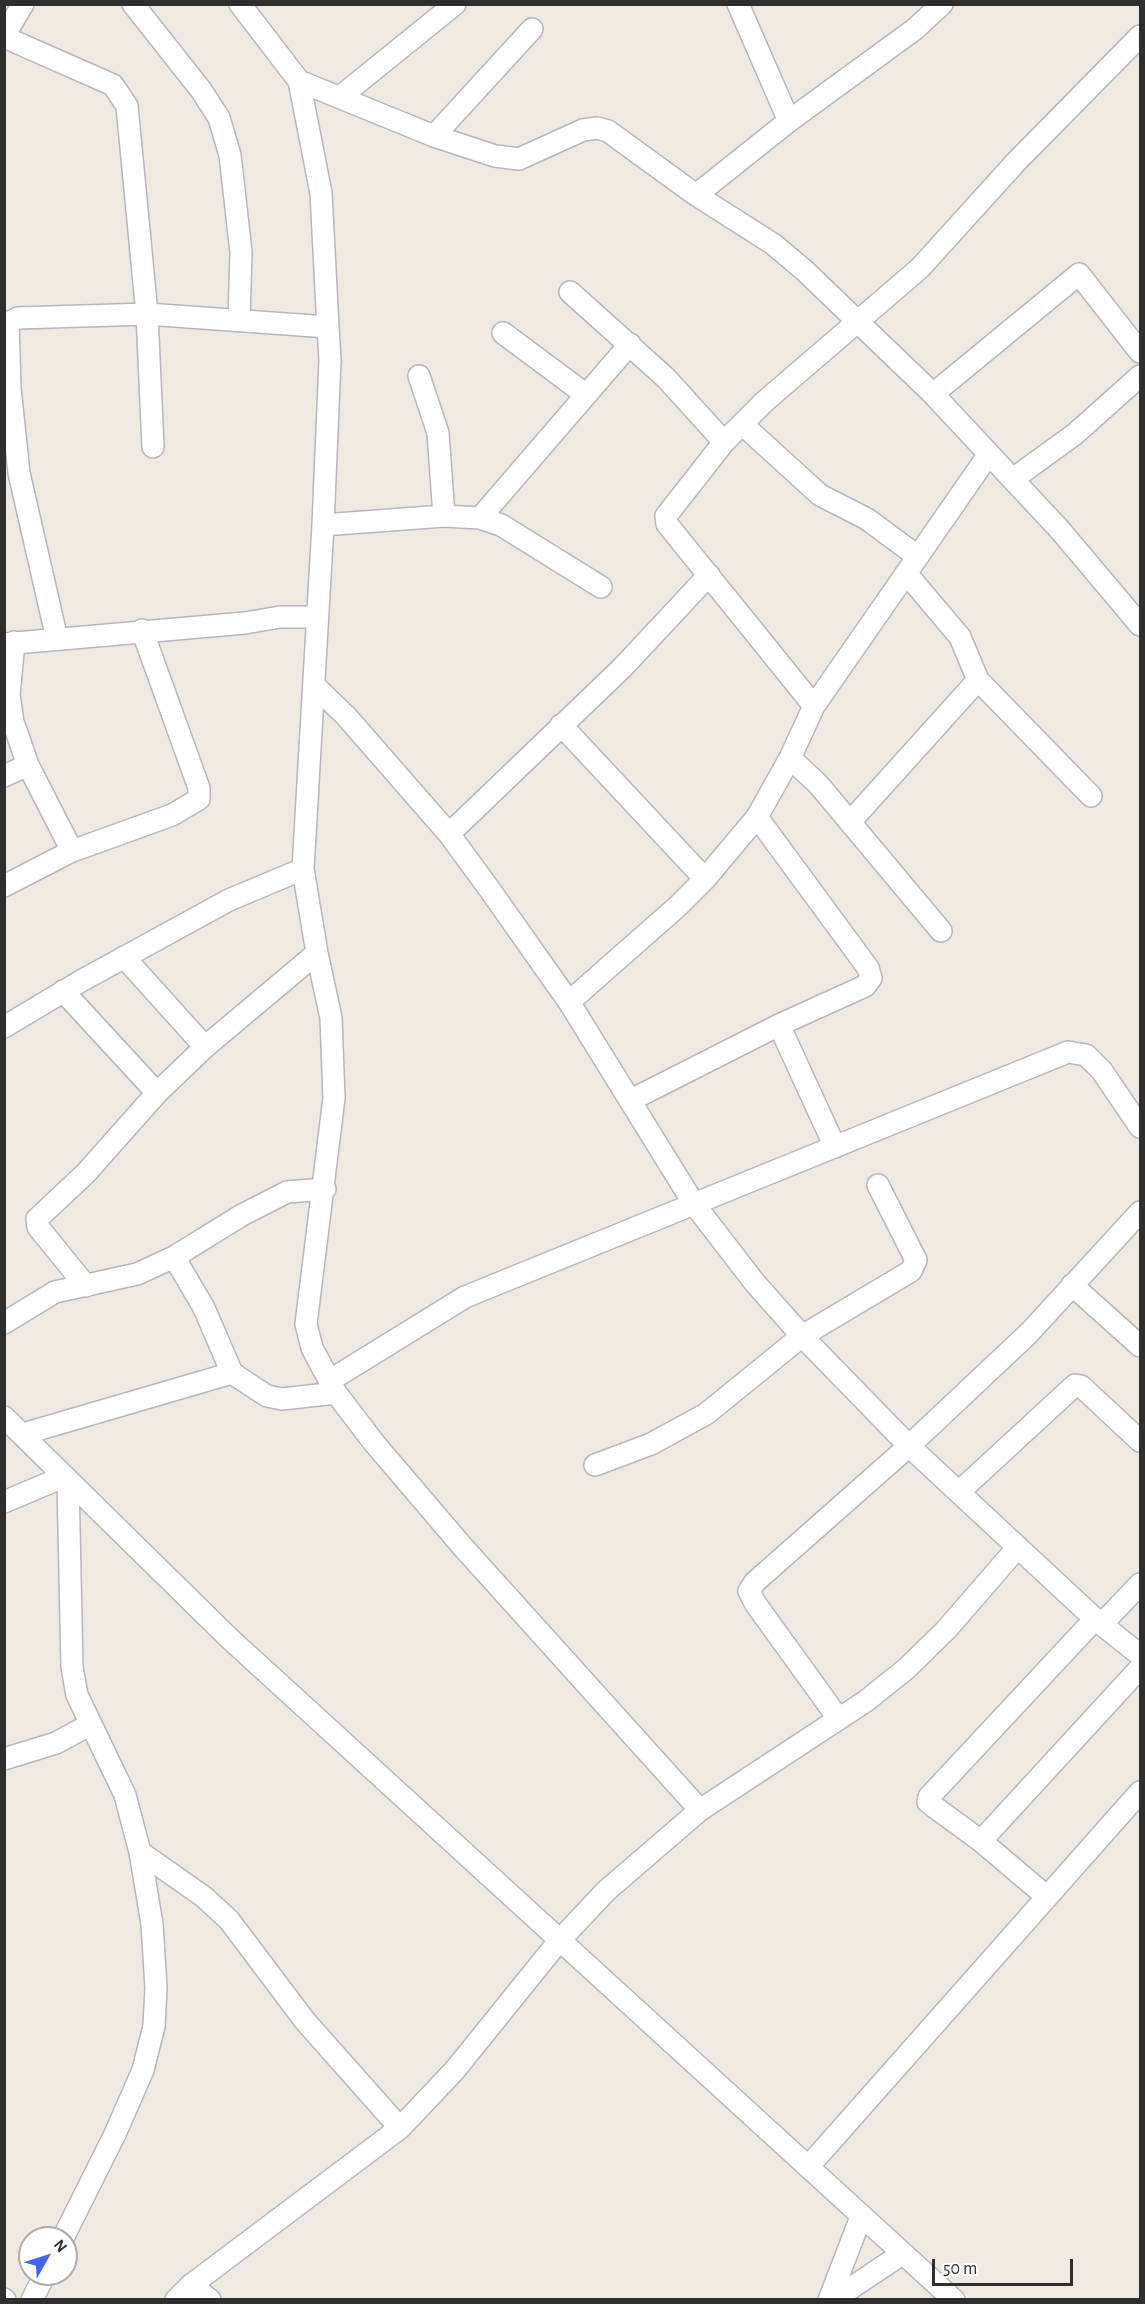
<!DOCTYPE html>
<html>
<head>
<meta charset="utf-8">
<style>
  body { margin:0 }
  #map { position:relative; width:1145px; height:2304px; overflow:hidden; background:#efe9e1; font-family:"Alegreya Sans",sans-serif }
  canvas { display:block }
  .frame { position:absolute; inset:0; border:6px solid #2e2e2e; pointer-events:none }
  .north { position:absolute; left:18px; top:2226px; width:60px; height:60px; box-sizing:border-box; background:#fff; border:2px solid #ababab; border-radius:50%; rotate:51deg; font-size:16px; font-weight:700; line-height:24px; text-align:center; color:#2e2e2e }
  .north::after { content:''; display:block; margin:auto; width:21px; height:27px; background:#4264fb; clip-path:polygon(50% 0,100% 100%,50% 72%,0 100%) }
  .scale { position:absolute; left:932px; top:2259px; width:141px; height:27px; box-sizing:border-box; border:3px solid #2e2e2e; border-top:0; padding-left:8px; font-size:18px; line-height:21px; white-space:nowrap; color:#2e2e2e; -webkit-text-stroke:4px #fff; paint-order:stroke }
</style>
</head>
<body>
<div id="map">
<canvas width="1145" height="2304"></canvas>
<div class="frame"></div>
<div class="north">N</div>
<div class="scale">50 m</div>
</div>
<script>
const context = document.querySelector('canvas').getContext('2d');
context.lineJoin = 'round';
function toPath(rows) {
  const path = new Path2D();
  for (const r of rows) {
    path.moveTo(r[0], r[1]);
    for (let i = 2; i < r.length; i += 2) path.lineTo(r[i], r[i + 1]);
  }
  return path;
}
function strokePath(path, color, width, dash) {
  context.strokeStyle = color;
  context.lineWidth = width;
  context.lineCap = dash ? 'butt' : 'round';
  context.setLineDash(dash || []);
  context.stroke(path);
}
const minor = toPath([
  [133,4,201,90,219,118,230,155,241,252,239,320],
  [240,4,299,81,321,193,328,327,330,360,323,525,303,869,317,953,331,1018,334,1098,306,1324,312,1348,336,1393,375,1444,462,1546,700,1810],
  [738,4,789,121],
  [4,36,23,4],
  [4,37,113,85,127,106,147,314,153,447],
  [299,81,434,136,495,156,519,159,583,130,597,128,608,131,696,195,773,244,804,270,933,394,1060,530,1140,625],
  [340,97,455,4],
  [434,136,532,29],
  [696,195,789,121,915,29,942,4],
  [570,292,666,378,724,442],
  [503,333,585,394],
  [419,376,438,433,444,516],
  [933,394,1079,274,1140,352],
  [742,424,820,495,867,519,917,556],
  [1013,479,1075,434,1140,376],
  [480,518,630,344],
  [323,525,444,516,480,518,501,525,601,587],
  [57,639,19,473,10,388,8,323,18,318,147,314,328,327],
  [14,642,9,695,13,722,28,765,72,851],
  [4,644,245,623,280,617,317,617],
  [978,680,1091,796],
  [314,685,346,716,449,834,490,890,569,1002,694,1204,755,1283,802,1336,909,1446,1095,1619,1140,1655],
  [814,706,667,524,666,516,724,442,764,402,920,268,1016,162,1140,36],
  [561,725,705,879],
  [790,758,818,784,941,931],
  [4,776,28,765],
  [850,822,978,680,960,637,906,573],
  [449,834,622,668,709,575],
  [4,886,72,851,172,815,199,799,199,788,142,630],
  [124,957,205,1047],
  [63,991,157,1093],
  [569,1002,678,906,705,879,757,817,790,758,814,706,989,454],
  [779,1025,835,1147],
  [4,1027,81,981,229,900,303,869],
  [631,1100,779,1025,865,986,871,978,868,968,757,817],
  [174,1257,204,1308,232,1373,267,1396,282,1399,336,1393],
  [1072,1285,1140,1346],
  [86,1286,38,1227,37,1219,86,1173,157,1093,205,1047,317,953],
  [4,1323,55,1292,137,1274,174,1257,242,1215,287,1192,325,1189],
  [329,1381,465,1297,1068,1052,1086,1055,1102,1071,1140,1127],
  [4,1417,229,1638,954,2300],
  [23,1434,232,1373],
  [595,1465,651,1444,706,1414,802,1336,911,1271,916,1260,878,1185],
  [960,1491,1075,1385,1081,1386,1140,1441],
  [4,1502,63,1477],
  [1102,1624,1140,1584],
  [838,1718,755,1603,749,1591,755,1582,909,1446,1029,1333,1140,1212],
  [4,1759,56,1743,91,1724],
  [981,1841,1140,1668],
  [140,1852,204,1897,229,1920,305,2021,400,2128],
  [1047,1897,981,1841,933,1806,928,1802,929,1797,1095,1619],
  [808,2167,1140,1792],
  [63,2238,115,2134,143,2070,154,2026,156,1988,152,1924,140,1852,125,1795,77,1695,72,1667,68,1481],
  [191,2285,210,2300],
  [4,2299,5,2300],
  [32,2300,45,2274],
  [176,2300,191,2285,400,2128,454,2071,559,1941,606,1891,700,1810,866,1701,906,1669,946,1630,1018,1547],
  [829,2300,861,2217],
  [833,2300,902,2254]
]);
strokePath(minor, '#b4b7c1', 24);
strokePath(minor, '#fff', 21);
</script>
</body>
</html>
